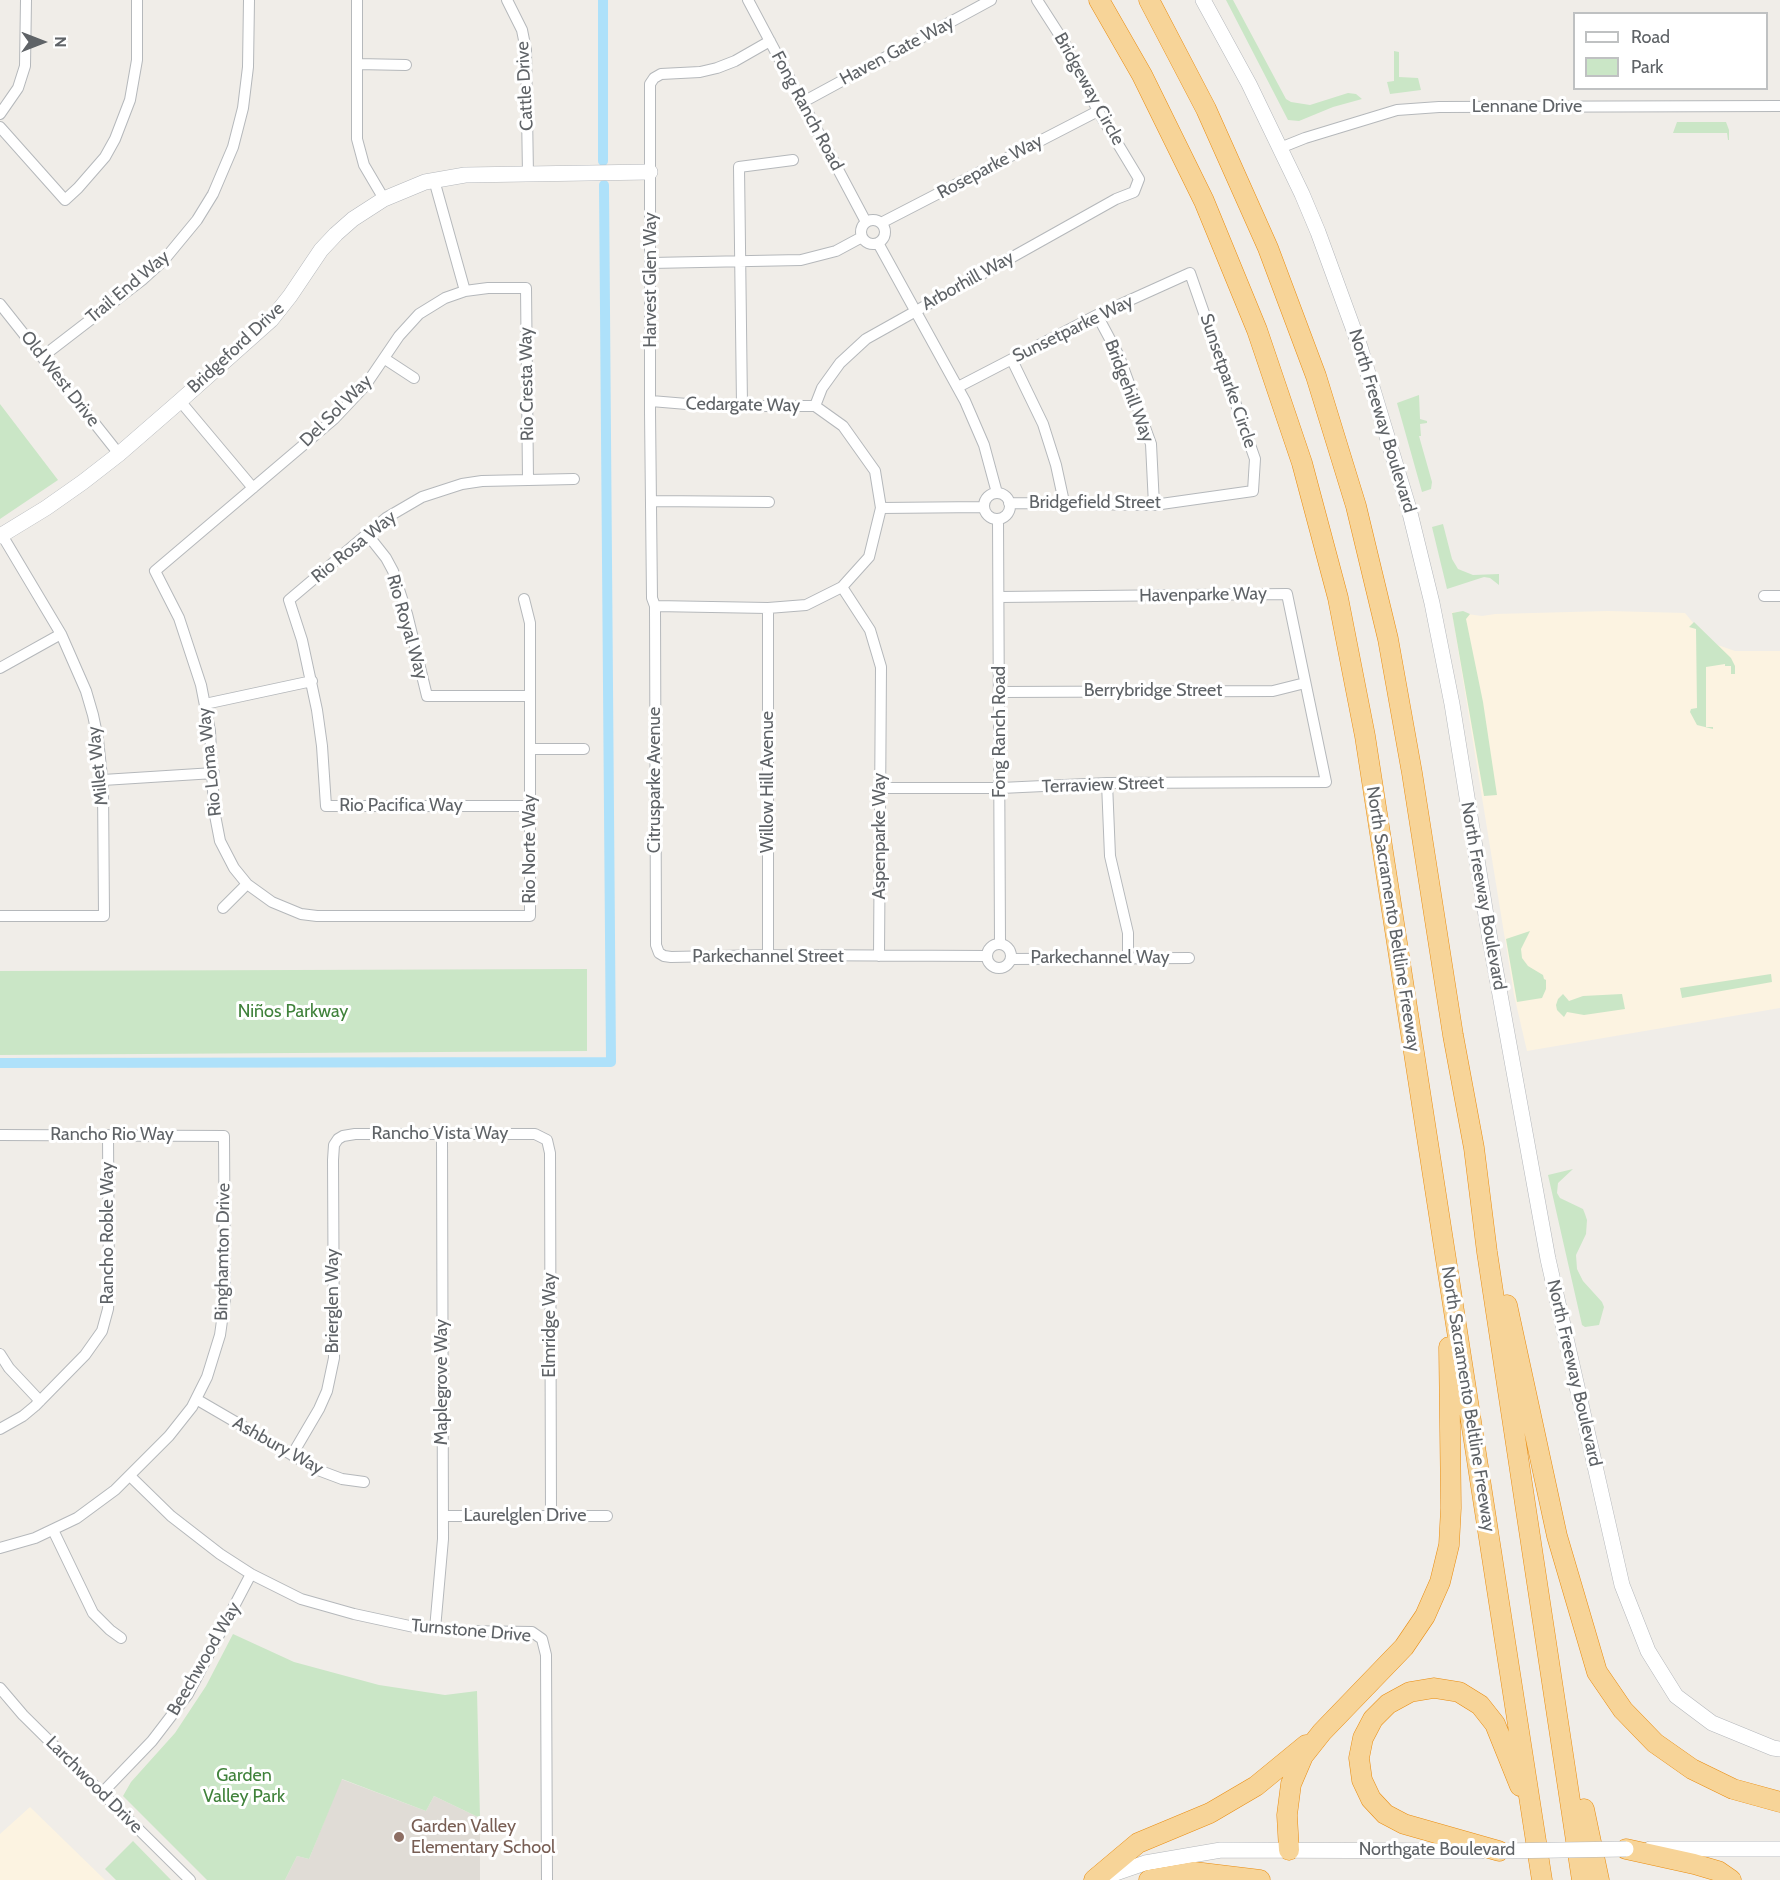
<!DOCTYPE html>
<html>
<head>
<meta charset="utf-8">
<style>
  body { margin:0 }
  #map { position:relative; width:1780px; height:1880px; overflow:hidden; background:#f0ede8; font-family:Cabin,sans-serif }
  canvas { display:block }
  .legend { position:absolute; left:1573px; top:12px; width:195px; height:78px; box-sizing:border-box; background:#fff; border:2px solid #bfc1c2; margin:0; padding:8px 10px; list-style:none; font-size:18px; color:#5f6367 }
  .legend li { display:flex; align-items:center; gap:12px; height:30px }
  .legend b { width:30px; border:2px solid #bfc1c2 }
  .north { position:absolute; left:12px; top:12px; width:60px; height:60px; -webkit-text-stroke:4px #fff; paint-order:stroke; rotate:90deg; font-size:16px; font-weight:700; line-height:24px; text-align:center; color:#5f6367 }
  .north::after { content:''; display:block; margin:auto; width:21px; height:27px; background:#5f6367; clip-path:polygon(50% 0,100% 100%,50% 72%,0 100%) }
</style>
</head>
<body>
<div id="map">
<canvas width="1780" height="1880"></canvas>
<ul class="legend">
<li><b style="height:8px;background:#fff"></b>Road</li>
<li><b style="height:16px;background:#cae6c6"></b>Park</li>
</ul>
<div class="north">N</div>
</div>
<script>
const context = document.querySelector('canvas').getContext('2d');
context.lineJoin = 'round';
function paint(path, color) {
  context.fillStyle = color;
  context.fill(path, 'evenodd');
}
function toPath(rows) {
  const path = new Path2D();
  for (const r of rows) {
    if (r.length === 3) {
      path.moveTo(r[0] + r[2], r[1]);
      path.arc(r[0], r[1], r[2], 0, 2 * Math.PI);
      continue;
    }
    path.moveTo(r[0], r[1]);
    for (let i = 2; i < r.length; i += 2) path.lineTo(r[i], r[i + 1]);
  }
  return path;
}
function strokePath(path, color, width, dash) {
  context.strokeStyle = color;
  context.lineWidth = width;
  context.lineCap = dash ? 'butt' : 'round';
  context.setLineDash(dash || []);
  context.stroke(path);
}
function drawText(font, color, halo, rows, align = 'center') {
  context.font = font + ' Cabin,sans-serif';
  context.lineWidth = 6;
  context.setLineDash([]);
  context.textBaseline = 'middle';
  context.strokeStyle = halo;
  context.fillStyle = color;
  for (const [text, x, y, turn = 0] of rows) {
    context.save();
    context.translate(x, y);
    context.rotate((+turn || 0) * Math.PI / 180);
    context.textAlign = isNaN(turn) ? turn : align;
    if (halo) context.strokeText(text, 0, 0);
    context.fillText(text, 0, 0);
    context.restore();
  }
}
paint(toPath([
  [1608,611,1685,613,1709,642,1735,651,1780,651,1780,1008,1527,1051,1514,995,1452,612,1482,616,1495,614],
  [30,1807,105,1880,0,1880,0,1834]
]), '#fcf3e1');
paint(toPath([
  [341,1779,426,1811,434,1796,480,1818,480,1880,285,1880,297,1856,309,1859]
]), '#e0dcd6');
paint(toPath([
  [1226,0,1233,0,1286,99,1291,102,1310,105,1348,93,1356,94,1362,99,1333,107,1299,121,1288,120],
  [1394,51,1399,52,1399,77,1418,78,1421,90,1390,94,1387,82,1394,81],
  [1677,122,1726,122,1729,130,1729,140,1728,140,1727,133,1673,133],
  [1419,395,1420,419,1427,421,1427,423,1420,424,1421,436,1419,436,1432,482,1431,489,1422,492,1397,403],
  [0,404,58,480,0,519],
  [1443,524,1452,559,1458,569,1473,575,1499,574,1499,585,1490,578,1484,577,1447,589,1432,527],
  [1463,611,1470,614,1466,619,1483,702,1497,795,1484,796,1452,613],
  [1694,622,1731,658,1735,666,1735,674,1731,674,1731,666,1725,666,1725,664,1706,667,1706,727,1713,727,1713,729,1697,725,1690,712,1691,709,1697,708,1696,629,1689,627],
  [1530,931,1521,949,1522,958,1528,966,1543,975,1544,979,1546,980,1546,989,1542,998,1517,1002,1506,939],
  [587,969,587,1051,0,1055,0,971],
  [1771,974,1772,982,1682,998,1680,988],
  [1563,994,1569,1001,1583,996,1622,994,1625,1009,1584,1015,1567,1012,1564,1017,1557,1010,1556,1005,1558,999],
  [1573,1169,1558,1183,1557,1193,1560,1198,1583,1209,1585,1214,1587,1220,1586,1234,1576,1255,1577,1269,1583,1281,1602,1302,1604,1307,1599,1325,1585,1327,1582,1325,1548,1175],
  [233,1634,294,1662,379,1685,445,1695,477,1691,480,1818,434,1796,426,1811,342,1779,309,1859,297,1856,285,1880,207,1880,123,1796,131,1782,175,1733,206,1686],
  [133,1841,171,1880,116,1880,105,1869]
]), '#cae6c6');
strokePath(toPath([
  [603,0,603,161],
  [0,1063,611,1062,604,185]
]), '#aee1fa', 10);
const street = toPath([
  [357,0,357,139,364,165,384,199],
  [507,0,522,30,526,50,528,175],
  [748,0,866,222],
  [770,41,735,61,717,68,700,72,661,74,654,78,650,84,650,412,652,598,655,606,656,945,659,953,664,956,671,957,768,955,987,956],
  [357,64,406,65],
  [803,102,991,0],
  [0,114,18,88,25,66,26,0],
  [0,127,65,200,78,188,105,157,115,139,130,100,137,60,137,0],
  [1280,148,1305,138,1397,110,1439,107,1780,106],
  [434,180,465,291],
  [873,232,12],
  [881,223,1098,111],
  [878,243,965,401,984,445,997,493],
  [651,263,801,260,836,251,862,237],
  [0,304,119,454],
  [1097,315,1119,356,1151,444,1154,505],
  [42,357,142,280,164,260,197,220,213,194,233,147,243,108,248,67,249,0],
  [385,359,414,378],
  [1012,360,1043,424,1056,465,1064,502],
  [958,387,1097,315,1190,273,1255,459,1253,491,1154,505,1009,503],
  [180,401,253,488],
  [651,401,711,406,815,406,843,426,875,471,881,508,869,557,842,587,806,605,768,608,655,606],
  [742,405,739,167,793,160],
  [815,406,822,388,840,363,866,339,1116,199,1134,192,1139,179,1098,111,1064,42,1037,0],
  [997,506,13],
  [652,501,769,502],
  [881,508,984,507],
  [998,519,1000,944],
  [367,534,386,558,393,571,407,614,427,696,530,696],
  [842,587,870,630,881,667,879,956],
  [1764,596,1780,596],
  [524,599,530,623,530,916,317,916,301,914,272,902,247,884,234,868,220,841,214,810,210,731,201,685,179,618,155,571,334,419,365,386,399,336,419,314,445,298,465,291,488,288,526,288,528,480],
  [0,668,61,634],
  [1000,692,1273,691,1305,683],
  [205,704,312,681],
  [530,749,584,749],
  [103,780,214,773],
  [1107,783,1110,856,1128,933,1128,958],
  [880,788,1001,788,1107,783,1326,782,1287,594,999,597],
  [530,806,326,806,322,746,317,710,302,640,289,600,386,518,422,497,462,484,482,481,574,479],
  [223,908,247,884],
  [0,916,104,916,103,787,98,739,93,715,86,691,61,634,2,535],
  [999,956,12],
  [768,955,768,608],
  [1011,959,1189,958],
  [0,1135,224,1136,225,1299,220,1335,207,1377,192,1407,169,1436,115,1490,77,1518,35,1538,0,1548],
  [0,1354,9,1368,40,1401],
  [196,1399,318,1470,342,1479,364,1482],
  [0,1429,23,1416,35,1406,85,1355,102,1331,108,1309,109,1295,108,1135],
  [292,1455,319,1409,327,1391,334,1358,333,1160,334,1145,338,1139,343,1136,355,1134,535,1134,547,1140,550,1153,551,1516],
  [130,1476,171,1516,220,1554,251,1574,301,1599,354,1614,414,1627,460,1631,532,1632,542,1639,546,1655,547,1880],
  [443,1516,607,1516],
  [53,1530,93,1613,110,1630,121,1638],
  [435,1629,443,1539,442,1134],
  [0,1688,23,1715,190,1880],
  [102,1793,152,1741,188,1694,251,1574]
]);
const secondary = toPath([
  [1203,0,1249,84,1302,194,1318,232,1360,347,1409,509,1432,603,1452,704,1489,934,1548,1259,1622,1585,1648,1651,1676,1696,1712,1723,1773,1748,1780,1749],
  [0,536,46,508,83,482,119,454,180,401,271,320,290,296,321,250,336,234,353,219,384,199,425,182,465,175,650,172],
  [1650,1849,1780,1849],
  [1104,1877,1145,1863,1221,1850,1481,1851]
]);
const highway = toPath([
  [1099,0,1142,75,1204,201,1257,330,1302,463,1338,598,1365,736,1542,1880],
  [1149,0,1206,109,1268,248,1316,376,1356,506,1388,639,1412,773,1453,1035,1474,1148,1487,1252,1582,1880],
  [1507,1305,1557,1536,1597,1672,1623,1710,1655,1743,1692,1769,1733,1789,1780,1802],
  [1584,1809,1599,1880],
  [1626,1849,1694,1864,1718,1871,1731,1880],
  [1289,1850,1287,1815,1291,1784,1303,1756,1322,1732,1404,1647,1425,1616,1440,1582,1449,1545,1451,1508,1449,1347],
  [1499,1851,1404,1824,1385,1814,1371,1799,1362,1780,1359,1758,1363,1738,1373,1719,1388,1704,1410,1692,1434,1688,1459,1692,1480,1705,1495,1724,1520,1786],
  [1094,1880,1138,1843,1210,1813,1256,1786,1306,1745],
  [1149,1880,1194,1872,1260,1880]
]);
strokePath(street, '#b5b8bb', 12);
strokePath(secondary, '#b4b7bb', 16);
strokePath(highway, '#e98c0f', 21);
strokePath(street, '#fff', 10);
strokePath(secondary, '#fff', 15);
strokePath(highway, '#f7d498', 20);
const secondaryBridge = toPath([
  [1499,1851,1626,1849]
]);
strokePath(secondaryBridge, '#b4b7bb', 16, []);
strokePath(secondaryBridge, '#fff', 15);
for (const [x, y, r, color] of [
  [399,1837,6,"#8d6e63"]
]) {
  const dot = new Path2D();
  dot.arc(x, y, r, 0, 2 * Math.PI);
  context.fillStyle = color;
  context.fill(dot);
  strokePath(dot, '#fff', 2);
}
drawText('18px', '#5f6367', '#fff', [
  ["Haven Gate Way",897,51,-28],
  ["Cattle Drive",525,86,-93],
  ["Bridgeway Circle",1089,89,61],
  ["Lennane Drive",1527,107],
  ["Fong Ranch Road",807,111,62],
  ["Roseparke Way",990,167,-28],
  ["Harvest Glen Way",651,280,-90],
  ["Arborhill Way",968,281,-29],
  ["Trail End Way",128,287,-40],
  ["Sunsetparke Way",1073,329,-26],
  ["Bridgeford Drive",236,348,-43],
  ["Old West Drive",60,379,52],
  ["Sunsetparke Circle",1228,381,71],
  ["Rio Cresta Way",527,384,-91],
  ["Bridgehill Way",1129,391,69],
  ["Cedargate Way",743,405,1],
  ["Del Sol Way",336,411,-45],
  ["North Freeway Boulevard",1382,421,73],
  ["Bridgefield Street",1095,503],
  ["Rio Rosa Way",354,547,-39],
  ["Havenparke Way",1203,595,-1],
  ["Rio Royal Way",407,627,74],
  ["Berrybridge Street",1153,691],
  ["Fong Ranch Road",1000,732,-90],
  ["Rio Loma Way",210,762,-96],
  ["Millet Way",98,766,-96],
  ["Citrusparke Avenue",655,780,-90],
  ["Willow Hill Avenue",768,782,-90],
  ["Terraview Street",1103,785,-2],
  ["Rio Pacifica Way",401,806],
  ["Aspenparke Way",880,836,-90],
  ["Rio Norte Way",530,849,-90],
  ["North Freeway Boulevard",1483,896,80],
  ["North Sacramento Beltline Freeway",1393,919,81],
  ["Parkechannel Street",768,957],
  ["Parkechannel Way",1100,958],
  ["Rancho Vista Way",440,1134],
  ["Rancho Rio Way",112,1135],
  ["Rancho Roble Way",108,1233,-90],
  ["Binghamton Drive",223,1252,-89],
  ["Brierglen Way",333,1301,-90],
  ["Elmridge Way",550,1325,-90],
  ["North Freeway Boulevard",1574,1373,77],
  ["Maplegrove Way",442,1382,-90],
  ["North Sacramento Beltline Freeway",1468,1399,81],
  ["Ashbury Way",278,1446,29],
  ["Laurelglen Drive",525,1516],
  ["Turnstone Drive",471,1631,5],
  ["Beechwood Way",204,1659,-60],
  ["Larchwood Drive",94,1785,45],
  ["Northgate Boulevard",1437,1850]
]);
drawText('18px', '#40823b', '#fff', [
  ["Niños Parkway",293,1012],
  ["Garden",244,1776],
  ["Valley Park",244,1797]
]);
drawText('18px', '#785e54', '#fff', [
  ["Garden Valley",411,1827],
  ["Elementary School",411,1848]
], 'left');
</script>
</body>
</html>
